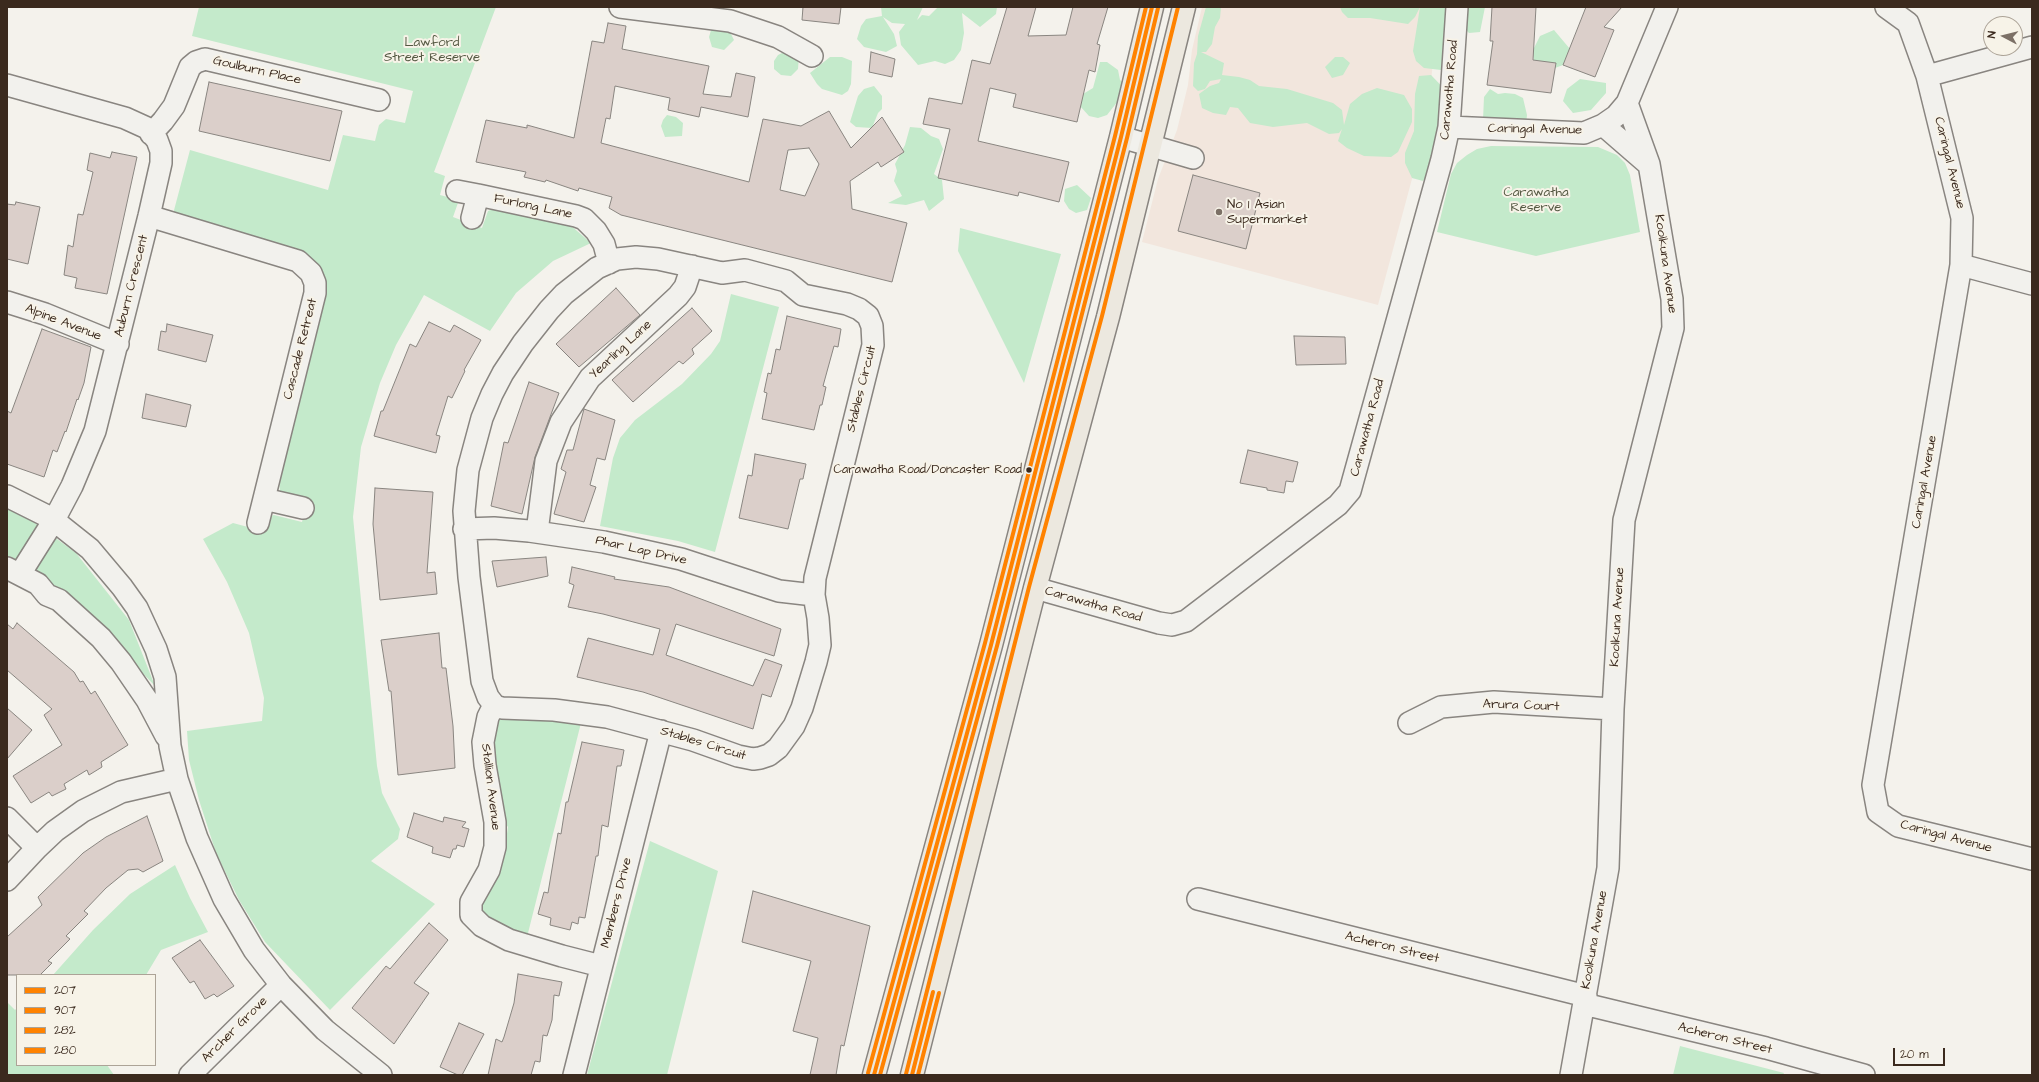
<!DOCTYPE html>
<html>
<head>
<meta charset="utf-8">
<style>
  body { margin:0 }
  #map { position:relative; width:2039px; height:1082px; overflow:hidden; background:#f4f2ec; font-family:"Architects Daughter",sans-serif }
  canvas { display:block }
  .frame { position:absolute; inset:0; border:8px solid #3b2a1e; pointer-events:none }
  .legend { position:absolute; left:16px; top:974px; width:140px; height:92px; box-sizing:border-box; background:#f7f3e8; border:1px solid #aca397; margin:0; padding:5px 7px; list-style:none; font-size:12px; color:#3b2a1e }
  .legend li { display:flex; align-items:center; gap:8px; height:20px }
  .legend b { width:20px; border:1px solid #aca397 }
  .north { position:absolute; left:1983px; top:16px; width:40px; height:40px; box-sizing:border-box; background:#f7f3e8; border:1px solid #aca397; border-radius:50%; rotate:277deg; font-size:11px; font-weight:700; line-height:16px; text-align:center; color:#3b2a1e }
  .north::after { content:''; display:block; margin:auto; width:14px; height:18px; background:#7c7066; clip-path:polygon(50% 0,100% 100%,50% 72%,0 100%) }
  .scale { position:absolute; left:1893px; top:1048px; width:52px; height:18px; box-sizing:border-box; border:2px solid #3b2a1e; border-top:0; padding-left:5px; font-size:12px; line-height:14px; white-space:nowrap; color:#3b2a1e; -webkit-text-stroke:3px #f7f3e8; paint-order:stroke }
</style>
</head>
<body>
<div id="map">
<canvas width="2039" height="1082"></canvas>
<div class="frame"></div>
<ul class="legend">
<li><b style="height:5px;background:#ff8200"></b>207</li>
<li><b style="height:5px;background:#ff8200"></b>907</li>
<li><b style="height:5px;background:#ff8200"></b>282</li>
<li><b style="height:5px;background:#ff8200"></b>280</li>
</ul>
<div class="north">N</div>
<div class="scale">20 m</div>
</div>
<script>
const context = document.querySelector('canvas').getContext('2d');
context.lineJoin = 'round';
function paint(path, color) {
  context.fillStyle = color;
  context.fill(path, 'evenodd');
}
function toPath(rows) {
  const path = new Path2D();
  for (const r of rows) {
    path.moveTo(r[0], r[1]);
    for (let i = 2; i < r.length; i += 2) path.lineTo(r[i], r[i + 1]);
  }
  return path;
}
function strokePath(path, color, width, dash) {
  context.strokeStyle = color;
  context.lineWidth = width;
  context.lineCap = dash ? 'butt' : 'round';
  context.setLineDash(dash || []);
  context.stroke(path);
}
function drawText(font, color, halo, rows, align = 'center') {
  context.font = font + ' "Architects Daughter",sans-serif';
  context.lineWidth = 4;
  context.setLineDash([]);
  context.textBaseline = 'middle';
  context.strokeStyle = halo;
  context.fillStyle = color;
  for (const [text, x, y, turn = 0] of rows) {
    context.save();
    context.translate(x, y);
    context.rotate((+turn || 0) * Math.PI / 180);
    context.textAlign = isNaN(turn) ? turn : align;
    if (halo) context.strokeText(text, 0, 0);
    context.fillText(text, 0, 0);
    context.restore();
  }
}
paint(toPath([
  [1202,7,1439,7,1426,127,1378,305,1142,242,1158,179,1177,130,1188,85,1192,50]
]), '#f2e6dd');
paint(toPath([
  [199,7,496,7,434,172,445,176,440,195,459,200,453,217,482,228,488,211,501,206,569,224,591,243,553,261,516,293,490,331,424,295,396,345,380,383,361,447,353,517,377,766,382,793,400,829,398,839,371,861,435,904,330,1010,265,942,239,900,216,853,199,800,189,760,187,731,262,721,264,698,249,633,227,582,203,539,233,523,259,530,268,517,274,515,302,522,307,501,286,496,280,491,279,481,323,283,173,214,190,150,328,190,343,135,375,141,379,125,386,119,405,123,413,91,192,36],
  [881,7,923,7,917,20,922,15,929,16,938,7,997,7,996,14,980,27,962,13,964,33,961,50,954,60,945,64,935,61,918,65,901,45,899,32,905,24,892,23,883,17,894,34,897,46,886,52,864,47,857,39,861,26,866,19,882,16],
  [1206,7,1221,7,1220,18,1215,27,1212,44,1206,52,1201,52,1224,63,1222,75,1239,77,1250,80,1259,86,1287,89,1333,103,1342,110,1344,125,1350,104,1362,94,1377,88,1404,95,1412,109,1412,122,1398,152,1391,157,1364,156,1347,148,1338,141,1342,129,1339,133,1329,134,1307,123,1273,127,1250,123,1238,108,1230,107,1226,115,1213,113,1202,108,1199,94,1210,86,1219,83,1221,79,1210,81,1205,89,1198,91,1193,86,1194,63,1197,54,1198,36],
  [1340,7,1420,7,1415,17,1408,24,1370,18,1348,18,1342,12],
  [1420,7,1449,7,1450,52,1441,70,1424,68,1416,61,1413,51],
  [1458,7,1485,7,1480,32,1469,33,1461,25],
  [712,27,729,30,734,40,724,50,712,47,709,37],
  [1554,30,1570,49,1563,65,1555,68,1541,65,1534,60,1532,52,1540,36],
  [786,51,799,56,798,69,791,76,781,75,774,69,774,61,778,55],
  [830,57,842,57,852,61,851,84,848,91,842,95,822,89,817,84,810,73],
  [1335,57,1343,57,1350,63,1343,75,1332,78,1325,67],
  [1100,62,1107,62,1118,70,1120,80,1125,84,1122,96,1107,115,1098,118,1089,116,1080,106,1083,94,1093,88],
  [1431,75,1456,101,1431,168,1423,181,1412,178,1405,163,1405,153,1414,131,1415,94,1419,76],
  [1580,79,1606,83,1606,93,1591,110,1573,113,1563,101,1567,89],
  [874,86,882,96,882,109,878,113,872,128,856,127,850,122,858,96,864,89],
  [1490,89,1498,94,1505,93,1515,94,1523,98,1527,115,1526,124,1483,120,1484,97],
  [667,115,676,117,683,123,682,136,665,137,661,126,663,120],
  [910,127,921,128,931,136,939,139,943,149,934,174,942,180,944,199,929,211,924,200,906,205,888,203,902,196,894,181,897,171,895,164,905,145],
  [1491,146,1598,147,1617,155,1625,163,1630,175,1640,232,1536,256,1437,232,1451,174,1457,163,1467,155,1477,149],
  [1077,185,1091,198,1087,210,1076,213,1069,209,1064,201,1065,189],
  [960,228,1061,254,1024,383,958,251],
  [731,294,779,307,715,552,678,541,600,526,613,458,620,438,635,420,682,384,711,354,720,341],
  [7,506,20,512,76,553,129,620,155,686,70,597,12,557,7,556],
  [501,718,582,719,527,937,480,915,478,905,498,874,503,860,508,827,500,816,491,726],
  [650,841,718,871,667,1075,587,1075],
  [175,865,190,898,208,932,161,950,146,975,53,975,93,930,130,894],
  [7,1002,15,1010,17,1008,17,1065,107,1065,114,1075,7,1075],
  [1680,1046,1784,1073,1783,1075,1673,1075]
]), '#c4eacb');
const building = toPath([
  [803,7,841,7,839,24,802,20,803,7],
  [1007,7,1036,7,1028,36,1066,35,1073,7,1108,7,1097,44,1100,45,1095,72,1089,70,1077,122,1013,107,1016,94,990,88,978,141,1069,162,1059,202,1019,192,1018,196,938,178,950,129,923,124,929,98,962,104,972,60,990,64,1007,7],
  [1492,7,1536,7,1533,60,1556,63,1551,93,1487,85,1493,41,1490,41,1492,7],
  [1586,7,1622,7,1604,27,1614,30,1595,77,1563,65,1586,7],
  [608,23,626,26,622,49,709,66,703,94,731,97,736,73,755,77,748,117,701,107,699,117,668,110,670,98,615,86,610,119,606,118,601,143,749,182,763,119,801,126,829,111,851,148,882,117,904,152,881,167,878,162,850,181,852,209,907,223,892,282,621,215,609,208,612,197,579,188,578,191,546,180,545,182,524,177,526,172,476,162,486,120,527,128,527,125,574,138,592,41,604,43,608,23],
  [809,148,819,164,805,196,780,190,788,150,809,148],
  [871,52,895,59,892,77,869,72,871,52],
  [209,82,342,111,330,161,199,131,209,82],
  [112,152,137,157,107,294,75,288,77,278,64,275,68,245,73,247,78,214,83,215,93,172,87,170,90,153,110,158,112,152],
  [1193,175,1260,193,1246,249,1178,231,1193,175],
  [16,202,40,207,28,264,7,259,7,204,15,205,16,202],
  [616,288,640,315,579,367,556,344,616,288],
  [692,308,712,331,692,349,694,354,683,364,679,361,633,402,612,380,692,308],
  [787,316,841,329,838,347,834,346,823,386,826,387,822,405,820,405,814,430,762,419,767,393,764,392,768,373,771,374,776,349,780,350,787,316],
  [429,322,450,332,454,325,481,340,464,370,465,371,452,398,448,396,436,435,440,436,436,453,374,436,381,411,383,411,410,344,416,347,429,322],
  [167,324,213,335,206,362,158,350,161,331,166,332,167,324],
  [42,329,91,347,84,383,78,400,77,399,66,432,65,431,57,452,53,450,44,477,7,464,7,411,11,413,42,329],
  [1294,336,1345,337,1346,364,1296,365,1294,336],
  [529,382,559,393,535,457,522,514,491,506,504,442,508,443,529,382],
  [146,394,191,405,186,427,142,418,146,394],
  [584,409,615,420,605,460,597,458,590,485,596,487,584,522,554,514,566,472,561,469,567,450,573,450,584,409],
  [1248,450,1298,462,1293,482,1286,481,1284,493,1267,490,1267,488,1240,483,1248,450],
  [755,454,806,464,803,479,800,479,788,529,739,518,748,475,752,476,755,454],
  [375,488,433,492,427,573,435,572,437,594,380,600,373,524,375,488],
  [546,557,548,576,497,587,492,561,546,557],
  [572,567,615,577,614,579,669,587,781,629,774,656,676,624,666,655,753,686,765,659,782,665,771,697,762,694,753,729,643,692,577,677,588,638,653,655,660,629,603,614,568,607,574,585,569,583,572,567],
  [17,623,74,672,80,682,83,681,91,694,95,691,128,745,101,762,102,767,89,775,87,770,64,784,66,789,52,796,49,792,31,803,13,776,62,745,44,715,52,709,7,670,7,624,13,629,17,623],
  [439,633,442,668,446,668,453,726,455,768,398,775,391,691,389,691,381,640,439,633],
  [7,708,32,730,7,759,7,708],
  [582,742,624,750,621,766,617,766,608,827,602,825,598,856,596,856,585,918,579,917,578,924,572,922,570,930,550,925,551,918,538,914,544,892,548,893,558,833,561,834,566,802,568,802,582,742],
  [414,813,443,822,444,817,466,822,462,827,469,829,464,847,457,845,456,849,453,849,450,858,432,853,433,847,407,837,414,813],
  [147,816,163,861,143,872,138,869,128,870,106,888,84,911,88,914,66,936,70,939,48,961,52,963,40,975,7,975,7,937,42,905,38,897,83,853,106,837,147,816],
  [753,891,870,926,844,1046,841,1045,836,1075,810,1075,818,1038,793,1031,811,961,742,942,753,891],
  [429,923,448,940,414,983,429,993,394,1044,352,1008,386,966,390,969,429,923],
  [200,940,234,986,217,997,214,994,205,999,194,981,190,983,172,958,200,940],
  [518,974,562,982,559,996,554,995,552,1020,547,1036,543,1035,540,1062,535,1061,531,1075,488,1075,496,1039,502,1042,504,1037,514,1003,518,974],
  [459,1023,484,1034,462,1075,458,1075,440,1067,459,1023]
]);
paint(building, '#dbcfca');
strokePath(building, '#898580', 1);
const minor = toPath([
  [620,7,730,21,778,37,812,56],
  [1886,7,1908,23,1927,76,1962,218,1961,265,1873,785,1878,812,1898,826,2032,859],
  [1927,76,2032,47],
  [7,85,125,118,147,128,157,140,161,151,161,163,149,216,95,431,72,486,54,520,20,574],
  [1603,125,1648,164],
  [1449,127,1584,133,1603,125,1616,116,1627,103,1667,7],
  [151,134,163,121,174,106,190,67,196,62,205,59,379,100],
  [1121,137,1193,158],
  [457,191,478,195],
  [149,216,298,261,311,273,315,283,315,293,258,523],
  [472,218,478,195,576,216,584,219,596,231,604,244,609,263],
  [636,257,658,259,722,273,745,270,786,281,803,295,847,304,859,309,868,316,872,326,873,345,815,578,814,595,818,618,820,645,816,662,802,708,794,726,778,748,769,755,760,758,753,759,738,756,693,740,607,717,554,710,502,708,495,706,488,697,482,681,469,577,464,511,468,470,482,418,492,394,503,373,523,343,549,310,564,294,597,268,617,259,636,257],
  [1961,265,2032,284],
  [7,302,45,314,118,344],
  [7,496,51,518,90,549,122,587,137,608,156,649,165,677,170,746,177,779,197,838,224,899,254,950,281,985,325,1030,381,1075],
  [264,499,303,508],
  [464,529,494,528,529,531,604,542,681,559,779,591,814,595],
  [537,532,546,461,561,422,590,378,678,296,685,287,692,266],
  [7,568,38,584,47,595,59,600,101,638,121,662,147,700,166,736],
  [1035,588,1159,623,1172,625,1186,621,1338,505,1350,491,1442,159,1449,127,1457,7],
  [494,705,488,717,483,742,485,765,495,822,495,847,489,870,471,902,471,915,482,926,509,940,562,956,601,966],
  [1409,723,1441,707,1494,702,1613,709],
  [7,818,37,848],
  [7,880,37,848,55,831,83,811,121,792,177,779],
  [1198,899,1586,996],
  [1584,1004,1766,1048,1864,1075],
  [190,1075,281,985],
  [574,1075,661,731],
  [1571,1075,1608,868,1613,709,1624,520,1673,328,1672,299,1649,164,1627,103]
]);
const major = toPath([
  [874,1075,991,645,1121,137,1152,7],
  [912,1075,1035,588,1108,317,1184,7]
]);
strokePath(minor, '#898580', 24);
strokePath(major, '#898580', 25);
strokePath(minor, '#f2f1ed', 21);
strokePath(major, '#ece8df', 22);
strokePath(toPath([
  [874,1075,991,645,1121,137,1152,7],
  [912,1075,933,992]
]), '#ff8200', 4);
strokePath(toPath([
  [880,1075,997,646,1127,138,1158,8],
  [918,1075,939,993]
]), '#ff8200', 4);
strokePath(toPath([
  [868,1073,985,643,1115,136,1146,7]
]), '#ff8200', 4);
strokePath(toPath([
  [906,1074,1029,587,1102,316,1178,7]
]), '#ff8200', 4);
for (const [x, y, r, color] of [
  [1219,212,4,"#7c7066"],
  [1029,470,3.5,"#3b2a1e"]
]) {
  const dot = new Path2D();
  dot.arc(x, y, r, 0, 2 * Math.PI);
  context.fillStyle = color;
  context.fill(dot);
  strokePath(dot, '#f7f3e8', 1.5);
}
drawText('12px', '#3b2a1e', '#f7f3e8', [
  ["Carawatha Road/Doncaster Road",1022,470]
], 'right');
drawText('13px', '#545842', '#f7f3e8', [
  ["Lawford",432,43],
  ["Street Reserve",432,58],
  ["Carawatha",1536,193],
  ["Reserve",1536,208]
]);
drawText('13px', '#3b2a1e', '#f7f3e8', [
  ["Goulburn Place",257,71,13],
  ["Carawatha Road",1450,90,-85],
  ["Caringal Avenue",1535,130,1],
  ["Caringal Avenue",1949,163,76],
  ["Furlong Lane",533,207,12],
  ["Koolkuna Avenue",1665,264,82],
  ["Auburn Crescent",132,286,-76],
  ["Alpine Avenue",63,323,21],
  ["Cascade Retreat",301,349,-76],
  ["Yearling Lane",621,350,-43],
  ["Stables Circuit",862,389,-76],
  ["Carawatha Road",1368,428,-75],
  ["Caringal Avenue",1925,482,-80],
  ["Phar Lap Drive",641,551,13],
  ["Carawatha Road",1093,605,16],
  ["Koolkuna Avenue",1618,617,-87],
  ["Arura Court",1521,706,2],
  ["Stables Circuit",703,744,17],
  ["Stallion Avenue",490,787,83],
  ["Caringal Avenue",1946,837,15],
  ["Members Drive",617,903,-76],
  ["Koolkuna Avenue",1595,940,-80],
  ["Acheron Street",1392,948,14],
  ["Archer Grove",235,1030,-45],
  ["Acheron Street",1725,1039,14]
]);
drawText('13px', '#3b2a1e', '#f7f3e8', [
  ["No 1 Asian",1227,205],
  ["Supermarket",1227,220]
], 'left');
</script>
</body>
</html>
